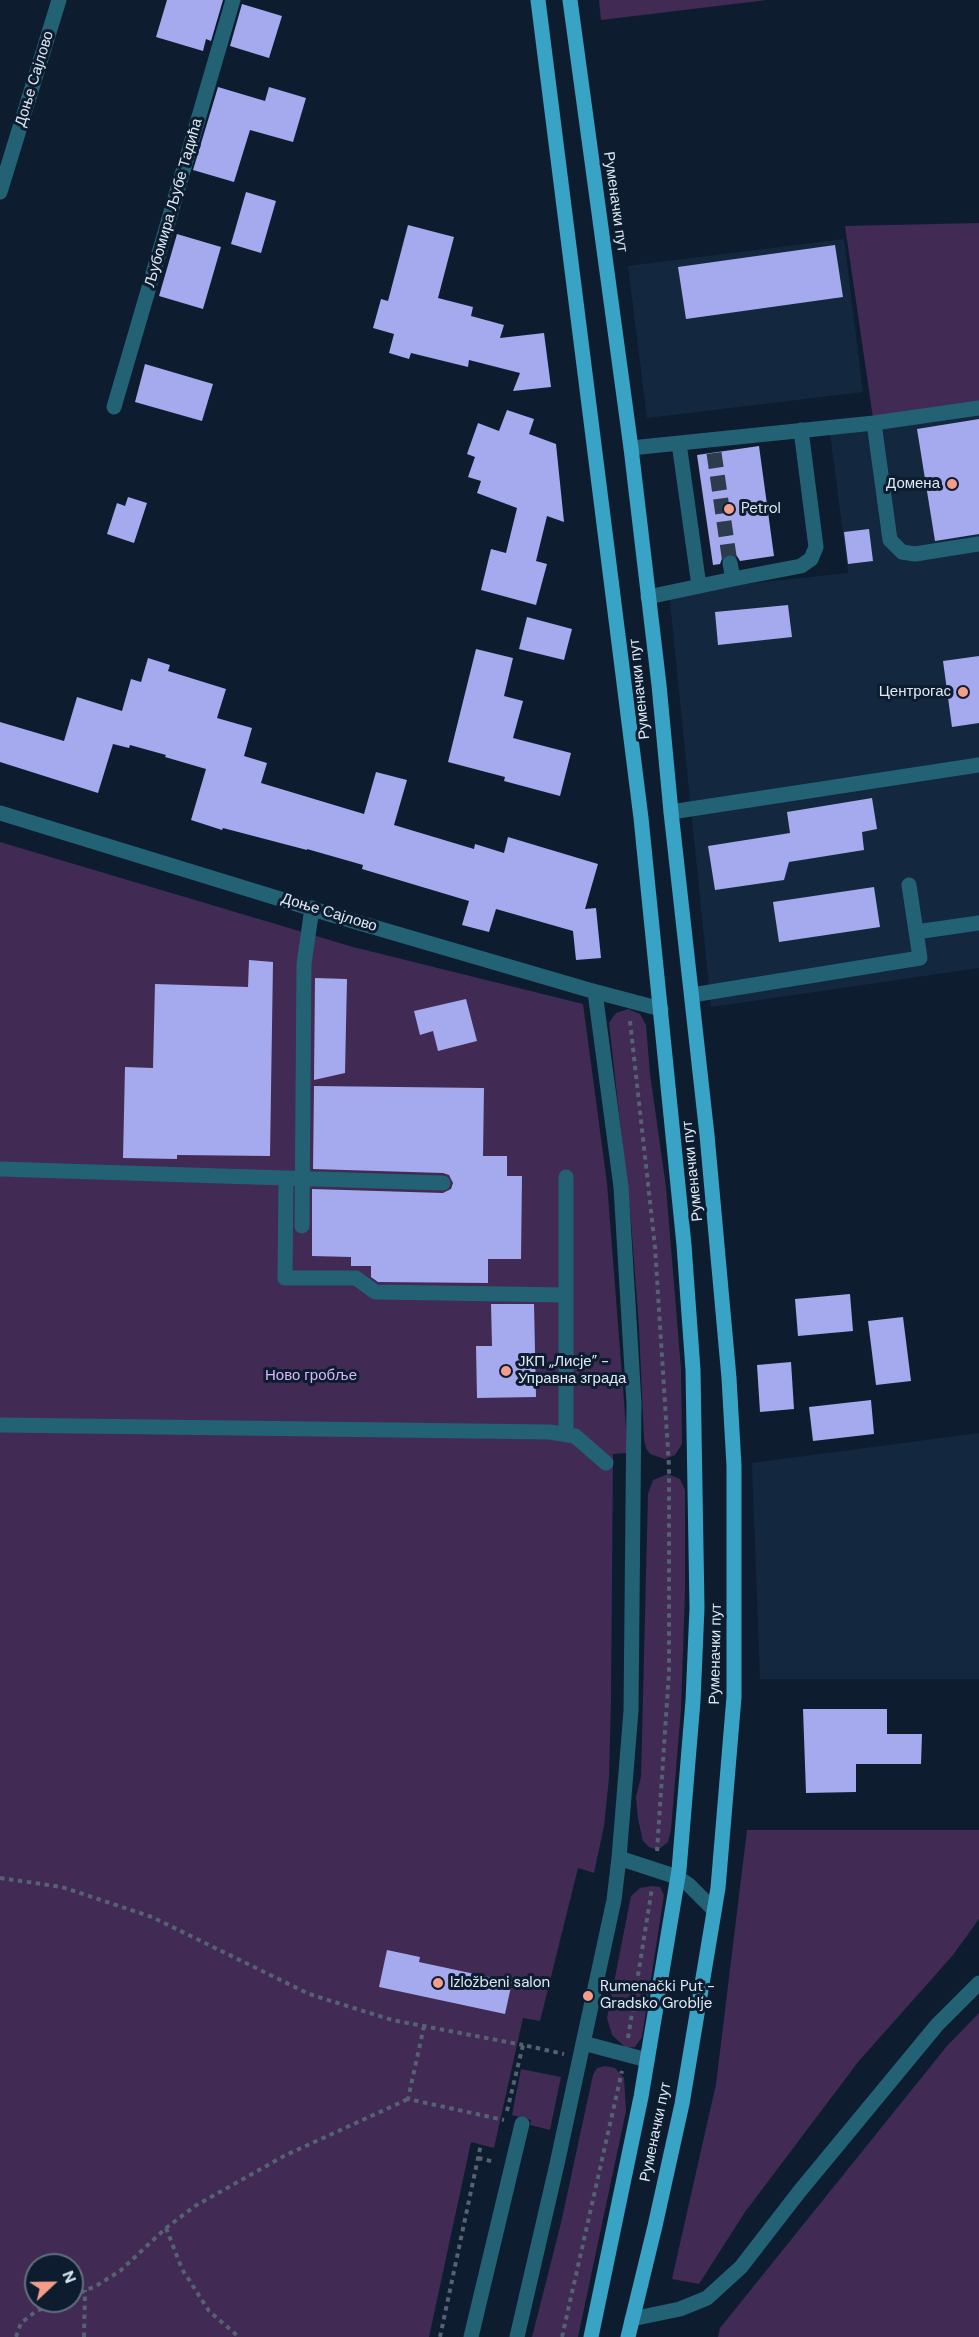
<!DOCTYPE html>
<html>
<head>
<meta charset="utf-8">
<style>
  body { margin:0 }
  #map { position:relative; width:979px; height:2337px; overflow:hidden; background:#0d1d2f; font-family:"DM Sans",sans-serif }
  canvas { display:block }
  .north { position:absolute; left:24px; top:2253px; width:60px; height:60px; box-sizing:border-box; background:#0d1d2f; border:2px solid #616f7e; border-radius:50%; rotate:68deg; font-size:16px; font-weight:700; line-height:24px; text-align:center; color:#dee9f5 }
  .north::after { content:''; display:block; margin:auto; width:21px; height:27px; background:#f49e8a; clip-path:polygon(50% 0,100% 100%,50% 72%,0 100%) }
</style>
</head>
<body>
<div id="map">
<canvas width="979" height="2337"></canvas>
<div class="north">N</div>
</div>
<script>
const context = document.querySelector('canvas').getContext('2d');
context.lineJoin = 'round';
function paint(path, color) {
  context.fillStyle = color;
  context.fill(path, 'evenodd');
}
function toPath(rows) {
  const path = new Path2D();
  for (const r of rows) {
    path.moveTo(r[0], r[1]);
    for (let i = 2; i < r.length; i += 2) path.lineTo(r[i], r[i + 1]);
  }
  return path;
}
function strokePath(path, color, width, dash) {
  context.strokeStyle = color;
  context.lineWidth = width;
  context.lineCap = dash ? 'butt' : 'round';
  context.setLineDash(dash || []);
  context.stroke(path);
}
function drawText(font, color, halo, rows, align = 'center') {
  context.font = font + ' "DM Sans",sans-serif';
  context.lineWidth = 6;
  context.setLineDash([]);
  context.textBaseline = 'middle';
  context.strokeStyle = halo;
  context.fillStyle = color;
  for (const [text, x, y, turn = 0] of rows) {
    context.save();
    context.translate(x, y);
    context.rotate((+turn || 0) * Math.PI / 180);
    context.textAlign = isNaN(turn) ? turn : align;
    if (halo) context.strokeText(text, 0, 0);
    context.fillText(text, 0, 0);
    context.restore();
  }
}
paint(toPath([
  [844,239,863,392,647,418,628,266],
  [979,402,979,968,711,1007,669,592,848,573,829,425],
  [979,1433,979,1679,760,1679,752,1463]
]), '#13283e');
paint(toPath([
  [599,0,767,0,601,20],
  [979,223,979,402,873,418,845,226],
  [0,842,353,947,583,1004,607,1183,628,1453,613,1454,611,1700,609,1778,604,1826,594,1873,578,1868,540,2021,523,2018,494,2148,471,2142,429,2337,0,2337],
  [36,2265,72,2265,72,2301,36,2301],
  [628,1009,640,1014,646,1025,650,1074,666,1187,681,1369,682,1444,675,1455,665,1459,650,1454,646,1448,644,1439,639,1328,631,1221,609,1023,616,1013],
  [668,1474,680,1479,685,1490,685,1591,681,1709,671,1830,668,1842,658,1850,649,1847,643,1841,638,1819,636,1797,641,1777,648,1494,653,1480],
  [747,1830,979,1830,979,1919,953,1955,858,2062,745,2212,699,2284,672,2279,716,2084],
  [652,1886,660,1887,664,1895,642,2037,635,2047,626,2048,612,2035,607,2018,631,1896,640,1888],
  [979,2013,979,2337,718,2337,720,2328,947,2046],
  [605,2066,615,2068,624,2078,626,2111,578,2337,532,2337,561,2223,593,2075,597,2068],
  [521,2069,561,2077,550,2130,530,2125,531,2120,512,2115]
]), '#412a53');
paint(toPath([
  [167,0,223,0,211,41,206,39,203,51,156,37],
  [242,4,282,16,269,58,230,46],
  [218,87,265,101,269,87,306,98,293,142,250,130,234,182,193,170],
  [246,192,276,201,261,253,231,244],
  [408,225,454,237,438,298,473,307,471,316,504,325,500,338,544,333,551,387,513,391,520,373,469,360,468,367,411,353,409,359,389,353,394,334,373,328,381,299,388,301],
  [177,234,221,247,203,309,159,296],
  [835,245,843,297,686,319,678,267],
  [145,364,213,384,202,421,135,402],
  [507,410,534,419,529,434,556,444,564,522,547,516,536,561,547,564,536,605,481,590,491,549,506,553,517,508,477,493,481,481,468,477,475,457,467,454,478,423,499,431],
  [979,419,979,534,935,541,917,429],
  [759,446,774,556,740,561,737,556,729,553,723,556,720,564,713,565,697,455],
  [128,497,147,503,134,543,107,534,117,503,125,506],
  [869,529,873,561,848,564,844,532],
  [788,605,792,637,718,645,715,612],
  [527,617,572,629,564,660,519,649],
  [476,649,513,658,504,696,523,701,513,738,571,753,560,796,504,781,505,777,448,762],
  [979,656,979,723,952,727,943,661],
  [148,658,170,665,168,671,226,689,217,718,252,728,244,756,267,763,261,783,364,814,376,772,407,780,394,825,474,849,475,844,504,853,508,837,598,864,585,909,596,908,601,958,576,960,573,931,496,909,489,932,462,925,469,901,362,869,363,865,307,849,307,850,223,828,222,830,191,820,206,769,165,757,166,755,130,745,129,748,113,744,98,793,0,762,0,722,64,741,77,697,122,711,131,679,141,682],
  [872,798,877,829,862,832,864,850,789,862,784,880,715,890,708,846,790,833,787,812],
  [874,887,880,927,779,942,773,902],
  [249,960,273,962,270,1156,177,1155,177,1159,123,1158,125,1067,153,1068,155,984,248,987],
  [315,978,347,979,345,1073,314,1080],
  [466,999,477,1041,438,1051,433,1031,420,1035,414,1011],
  [314,1086,484,1088,483,1156,507,1156,507,1176,522,1176,521,1259,488,1259,488,1283,378,1282,371,1277,371,1266,351,1266,351,1257,312,1256,312,1189,443,1193,451,1189,453,1183,449,1175,443,1173,313,1169],
  [850,1294,853,1331,798,1336,795,1299],
  [491,1304,534,1304,536,1397,477,1398,476,1346,492,1346],
  [903,1317,911,1381,876,1385,868,1321],
  [791,1362,794,1409,760,1412,757,1365],
  [871,1400,874,1434,813,1441,809,1407],
  [803,1709,887,1709,887,1734,922,1734,921,1764,856,1764,856,1792,806,1793],
  [387,1950,420,1957,419,1962,512,1982,505,2014,379,1987]
]), '#a4aaed');
strokePath(toPath([
  [714,453,730,563]
]), '#2c3c4d', 15, [15, 8]);
strokePath(toPath([
  [630,1021,655,1247,669,1466,669,1672,657,1851],
  [0,1878,62,1887,152,1917,309,1994,392,2020,523,2045],
  [424,2026,408,2099,504,2120],
  [628,2038,652,1888],
  [507,2111,523,2045,564,2054],
  [478,2158,495,2162],
  [166,2228,182,2269,209,2311,239,2337],
  [72,2296,96,2286,120,2271,166,2228,195,2206,284,2156,408,2099],
  [16,2337,21,2323,35,2312,58,2301],
  [84,2337,85,2290],
  [440,2337,481,2144],
  [562,2337,622,2071]
]), '#546272', 4, [4.5, 4.5]);
strokePath(toPath([
  [0,192,59,0],
  [114,407,233,0],
  [874,423,979,408],
  [679,443,699,586],
  [631,448,874,423,890,540,902,552,915,554,979,544],
  [733,579,801,566,811,559,816,547,801,430],
  [648,597,733,579,730,563],
  [671,812,979,765],
  [0,813,329,914,589,990,661,1009],
  [916,932,979,923],
  [692,995,920,958,909,885],
  [0,1169,443,1183],
  [566,1177,566,1435],
  [286,1178,285,1278,356,1278,375,1292,566,1295],
  [302,1226,304,964,312,908],
  [0,1425,550,1432,575,1436,606,1463],
  [619,1858,677,1877,689,1885,714,1910],
  [583,2043,647,2060],
  [632,2319,680,2309,707,2298,741,2267,799,2192,937,2025,979,1983],
  [471,2337,522,2124],
  [517,2337,557,2164,614,1900,619,1858,631,1711,634,1403,621,1187,595,992]
]), '#236175', 15);
strokePath(toPath([
  [538,0,641,818,684,1245,693,1370,697,1608,693,1701,679,1870,641,2097,591,2337],
  [570,0,631,448,659,685,671,812,707,1135,729,1378,734,1466,734,1697,718,1888,682,2104,655,2226,628,2337]
]), '#39a3c5', 15);
for (const [x, y, r, color] of [
  [952,484,6,"#f49e8a"],
  [729,509,6,"#f49e8a"],
  [963,692,6,"#f49e8a"],
  [506,1371,6,"#f49e8a"],
  [438,1983,6,"#f49e8a"],
  [588,1996,6,"#f49e8a"]
]) {
  const dot = new Path2D();
  dot.arc(x, y, r, 0, 2 * Math.PI);
  context.fillStyle = color;
  context.fill(dot);
  strokePath(dot, '#0d1d2f', 2);
}
drawText('15px', '#dee9f5', '#0d1d2f', [
  ["Доње Сајлово",35,79,-73],
  ["Руменачки пут",615,202,82],
  ["Љубомира Љубе Тадића",174,203,-74],
  ["Руменачки пут",640,689,-96],
  ["Доње Сајлово",329,913,17],
  ["Руменачки пут",693,1171,-96],
  ["Руменачки пут",716,1654,-89],
  ["Руменачки пут",656,2132,-78]
]);
drawText('15px', '#dee9f5', '#0d1d2f', [
  ["Домена",940,484,"right"],
  ["Petrol",741,509],
  ["Центрогас",951,692,"right"],
  ["ЈКП „Лисје” -",518,1362],
  ["Управна зграда",518,1379],
  ["Izložbeni salon",450,1983],
  ["Rumenački Put -",600,1987],
  ["Gradsko Groblje",600,2004]
], 'left');
drawText('15px', '#d9b5fa', '#0d1d2f', [
  ["Ново гробље",311,1376]
]);
</script>
</body>
</html>
